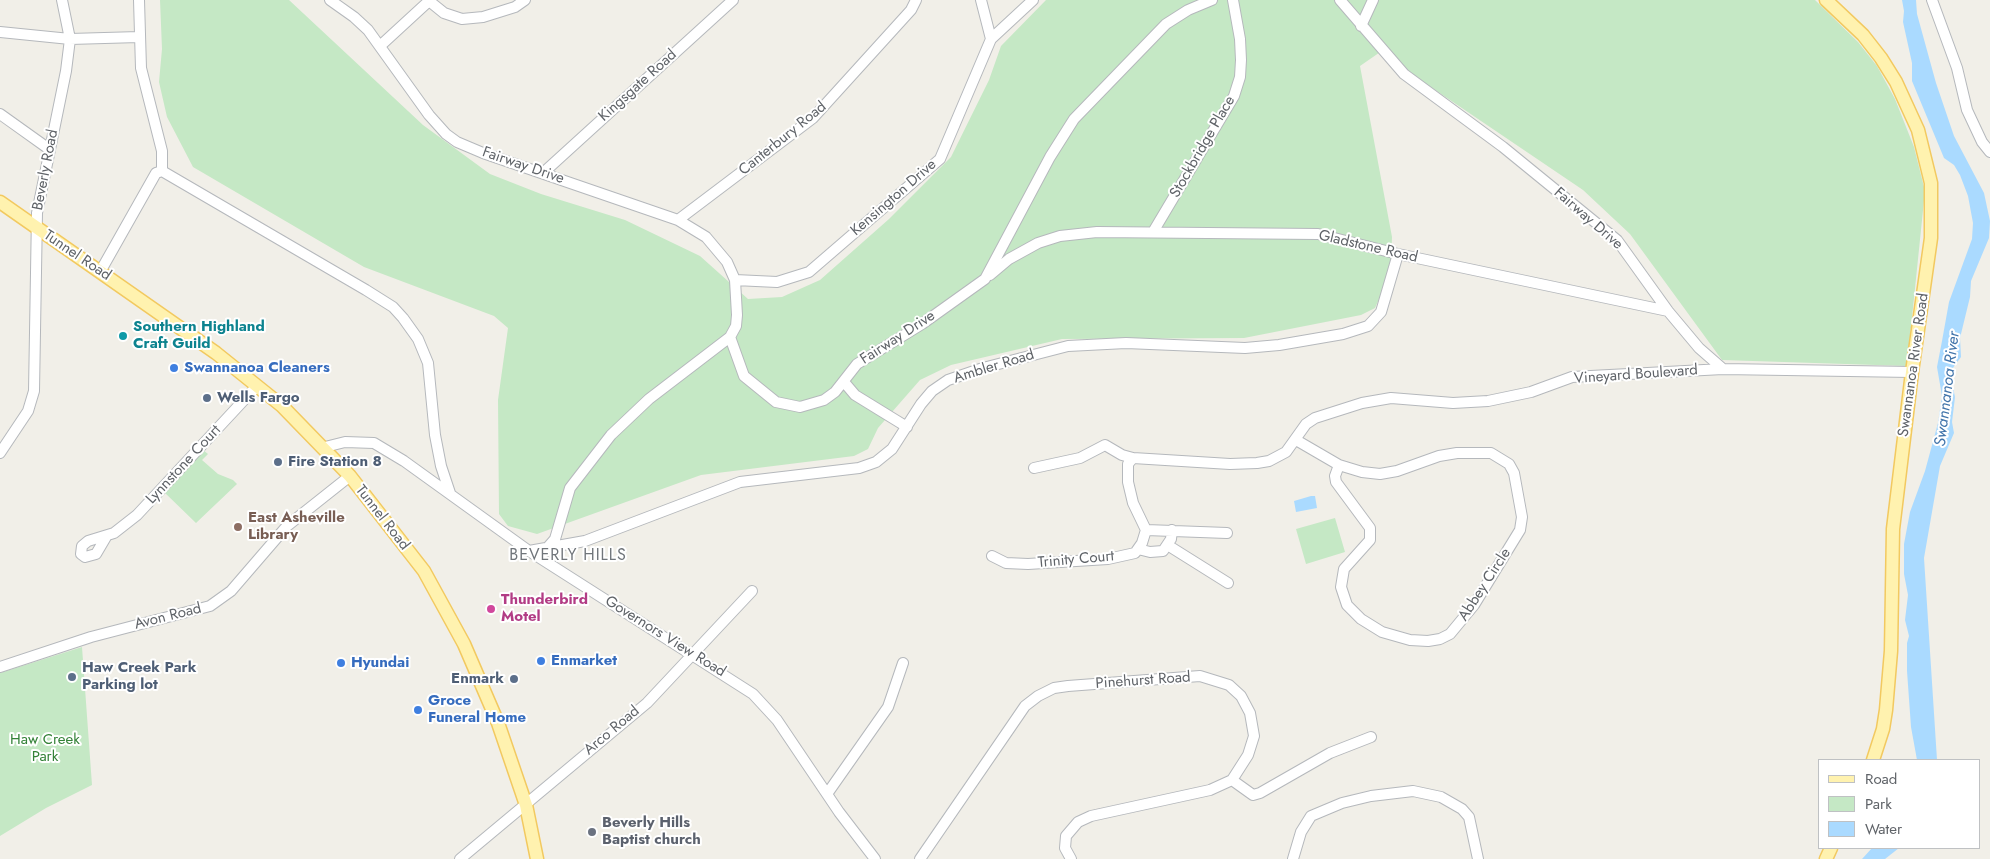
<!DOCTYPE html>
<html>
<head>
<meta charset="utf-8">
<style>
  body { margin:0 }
  #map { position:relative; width:1990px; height:859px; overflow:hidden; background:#f1efe8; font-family:Jost,sans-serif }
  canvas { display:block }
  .legend { position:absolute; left:1818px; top:759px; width:162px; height:90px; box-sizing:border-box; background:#fff; border:1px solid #bfc1c3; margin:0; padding:6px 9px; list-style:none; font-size:15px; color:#5f6368 }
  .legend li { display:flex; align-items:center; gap:10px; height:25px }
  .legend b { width:25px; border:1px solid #bfc1c3 }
</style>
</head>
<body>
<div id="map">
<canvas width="1990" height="859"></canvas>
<ul class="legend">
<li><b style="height:6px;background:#fff2af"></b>Road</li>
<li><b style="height:14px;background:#c5e8c5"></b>Park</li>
<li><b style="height:14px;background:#aadaff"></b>Water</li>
</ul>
</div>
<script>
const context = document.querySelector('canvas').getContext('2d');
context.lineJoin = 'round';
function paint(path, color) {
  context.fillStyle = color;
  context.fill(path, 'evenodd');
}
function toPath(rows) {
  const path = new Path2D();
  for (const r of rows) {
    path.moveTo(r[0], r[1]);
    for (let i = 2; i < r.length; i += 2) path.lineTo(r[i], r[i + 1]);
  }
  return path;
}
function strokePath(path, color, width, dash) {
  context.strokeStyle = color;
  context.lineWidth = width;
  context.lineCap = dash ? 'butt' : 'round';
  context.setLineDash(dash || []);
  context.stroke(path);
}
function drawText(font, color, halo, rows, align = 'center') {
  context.font = font + ' Jost,sans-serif';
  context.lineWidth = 4;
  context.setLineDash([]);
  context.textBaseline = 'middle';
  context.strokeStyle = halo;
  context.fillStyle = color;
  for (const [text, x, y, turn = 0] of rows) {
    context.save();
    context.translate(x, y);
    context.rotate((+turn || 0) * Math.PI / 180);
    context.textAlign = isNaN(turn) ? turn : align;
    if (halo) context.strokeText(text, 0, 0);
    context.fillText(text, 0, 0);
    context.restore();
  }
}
paint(toPath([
  [160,0,289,0,423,125,490,174,541,194,625,220,700,256,748,299,782,297,820,280,889,219,951,157,989,80,1001,46,1046,0,1815,0,1858,42,1877,66,1895,99,1914,147,1925,191,1907,366,1722,360,1630,234,1583,190,1413,75,1386,48,1360,66,1392,237,1391,262,1383,290,1375,308,1361,315,1244,338,1062,339,951,365,920,380,878,428,868,449,854,456,701,475,537,534,508,526,499,514,498,400,508,328,494,316,364,267,193,167,167,117,159,82,162,49],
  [203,450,208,454,202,460,218,474,233,480,237,484,196,523,164,492],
  [1335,518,1345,552,1306,564,1296,529],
  [82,647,92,785,46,808,0,836,0,673]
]), '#c5e8c5');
paint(toPath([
  [1902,0,1916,0,1917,14,1936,83,1954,136,1984,193,1990,221,1989,238,1971,281,1970,297,1960,338,1961,357,1952,369,1951,378,1955,397,1952,422,1954,433,1940,466,1924,558,1937,760,1917,760,1911,727,1907,671,1907,643,1909,636,1905,620,1908,595,1904,574,1904,544,1910,512,1925,471,1938,423,1942,396,1937,367,1942,341,1949,302,1972,239,1973,223,1968,196,1960,175,1954,165,1944,158,1912,81,1912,63,1903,22,1904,11],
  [1311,496,1315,496,1317,508,1296,512,1294,501],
  [1872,848,1899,848,1885,859,1862,859]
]), '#aadaff');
const minor = toPath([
  [139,0,141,68,162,151,162,171,366,290,393,307,403,318,418,339,428,363,435,435,441,466,450,493],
  [330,0,354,17,368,30,429,115,446,134,457,142,483,153,678,220,706,237,727,262,735,280,737,315,736,326,730,337,744,376,776,402,800,407,824,400,835,392,857,364,922,324,985,279,1050,157,1074,119,1166,24,1188,10,1212,0],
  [428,0,444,13,462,19,483,17,515,7,525,0],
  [981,0,991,39],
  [1340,0,1404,74,1503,147,1617,240,1668,311,1699,348,1723,369,1912,372],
  [1932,0,1957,68,1967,110,1982,142,1990,152],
  [1361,26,1373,0],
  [0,32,70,39,139,37],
  [380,46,430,0],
  [0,114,49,149],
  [543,173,733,0],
  [678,220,813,118,911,10,916,0],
  [1153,232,1234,96,1240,77,1241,60,1240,39,1233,0],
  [100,272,156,173,162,171],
  [990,275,1009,259,1038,243,1060,236,1097,232,1318,234,1398,254,1668,311],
  [735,280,777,282,809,272,940,159,991,39,1033,0],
  [844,382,855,395,907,427],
  [1296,440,1339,465],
  [325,447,345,442,374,443,404,461,529,551,753,694,777,720,839,812,875,859],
  [0,453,28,411,34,391,37,213,66,71,70,39,62,0],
  [1457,453,1491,453,1509,464,1514,473,1522,517,1520,530,1474,605,1450,634,1440,639,1428,641,1410,640,1382,632,1361,619,1347,605,1341,587,1344,569,1370,540,1370,528,1336,482,1335,476,1339,465,1362,472,1380,474,1397,471,1439,456,1457,453],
  [1133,458,1128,464,1128,482,1133,503,1146,530,1227,533],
  [1034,468,1080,458,1105,445,1122,455,1133,458,1230,464,1257,463,1269,461,1286,452,1306,424,1315,418,1362,403,1391,398,1453,403,1488,401,1531,392,1572,377,1723,369],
  [106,537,96,554,85,557,81,554,82,546,88,541,114,533,137,515,257,386],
  [1169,546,1228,583],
  [548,547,555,539,570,488,611,435,649,399,730,337],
  [1138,549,1150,552,1163,551,1171,539,1172,530],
  [529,551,585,541,740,482,859,468,876,462,892,449,921,404,932,391,948,380,983,368,1068,346,1126,343,1245,348,1279,345,1343,334,1368,326,1381,312,1398,254],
  [992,556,1006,563,1028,564,1108,559,1135,553,1142,543,1146,530],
  [0,667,91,637,210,606,231,591,287,526,350,476],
  [1232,780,1253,795,1260,793,1330,753,1371,737],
  [827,794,888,707,903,663],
  [460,859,647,703,752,591],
  [920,859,1012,725,1025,706,1038,696,1054,688,1068,686,1200,676,1229,685,1241,696,1250,713,1254,736,1248,755,1232,780,1210,790,1091,816,1078,822,1066,836,1065,848,1071,859],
  [1293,859,1301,832,1311,816,1342,803,1371,796,1413,791,1441,797,1462,809,1469,817,1478,859]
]);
const major = toPath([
  [1826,0,1863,35,1881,58,1896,82,1918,130,1931,183,1931,238,1912,372,1893,529,1891,651,1886,710,1883,729,1873,760],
  [0,202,216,353,282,406,350,476,424,571,464,644,498,723,526,805,537,859],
  [1826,859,1831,848]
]);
strokePath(minor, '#b5b8bc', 12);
strokePath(major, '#f2c960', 15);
strokePath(minor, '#fff', 10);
strokePath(major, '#fff2af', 12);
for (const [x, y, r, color] of [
  [123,336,5,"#0f9aa8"],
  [174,368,5,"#3f7fe0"],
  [207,398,5,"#5c6f8a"],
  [278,462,5,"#5c6f8a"],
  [238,527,5,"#8d6e63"],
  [491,609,5,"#d1479c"],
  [541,661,5,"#3f7fe0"],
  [341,663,5,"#3f7fe0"],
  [72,677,5,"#5c6f8a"],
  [514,679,5,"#5c6f8a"],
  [418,710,5,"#3f7fe0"],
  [592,832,5,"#6b7280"]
]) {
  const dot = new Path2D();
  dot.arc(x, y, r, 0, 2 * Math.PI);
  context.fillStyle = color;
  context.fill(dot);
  strokePath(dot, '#fff', 2);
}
drawText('15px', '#5f6368', '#fff', [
  ["Kingsgate Road",638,86,-42],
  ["Canterbury Road",783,139,-39],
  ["Stockbridge Place",1203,147,-60],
  ["Fairway Drive",523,166,19],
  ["Beverly Road",46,170,-79],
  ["Kensington Drive",894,198,-41],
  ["Fairway Drive",1588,219,41],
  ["Gladstone Road",1368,247,13],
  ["Tunnel Road",77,256,34],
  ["Fairway Drive",898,338,-33],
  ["Swannanoa River Road",1914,365,-82],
  ["Ambler Road",994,367,-17],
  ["Vineyard Boulevard",1636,375,-4],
  ["Lynnstone Court",184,465,-47],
  ["Tunnel Road",382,518,52],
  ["Trinity Court",1076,560,-5],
  ["Abbey Circle",1485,585,-57],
  ["Avon Road",168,617,-14],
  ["Governors View Road",665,637,32],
  ["Pinehurst Road",1143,681,-4],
  ["Arco Road",612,731,-40]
]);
drawText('bold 15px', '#0d838f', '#fff', [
  ["Southern Highland",133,327],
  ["Craft Guild",133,344]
], 'left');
drawText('bold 15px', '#366cbe', '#fff', [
  ["Swannanoa Cleaners",184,368],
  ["Enmarket",551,661],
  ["Hyundai",351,663],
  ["Groce",428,701],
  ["Funeral Home",428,718]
], 'left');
drawText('bold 15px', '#4e5e75', '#fff', [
  ["Wells Fargo",217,398],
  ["Fire Station 8",288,462],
  ["Haw Creek Park",82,668],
  ["Parking lot",82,685],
  ["Enmark",504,679,"right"]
], 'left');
drawText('bold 15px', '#785e54', '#fff', [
  ["East Asheville",248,518],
  ["Library",248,535]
], 'left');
drawText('bold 15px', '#b23c85', '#fff', [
  ["Thunderbird",501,600],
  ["Motel",501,617]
], 'left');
drawText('15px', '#348238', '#fff', [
  ["Haw Creek",45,740],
  ["Park",45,757]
]);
drawText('bold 15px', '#5b616d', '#fff', [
  ["Beverly Hills",602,823],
  ["Baptist church",602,840]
], 'left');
drawText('italic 16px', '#4174aa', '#fff', [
  ["Swannanoa River",1948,389,-83]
]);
context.letterSpacing = '1px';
drawText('16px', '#70757a', '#fff', [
  ["BEVERLY HILLS",568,556]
]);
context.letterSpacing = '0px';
</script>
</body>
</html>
